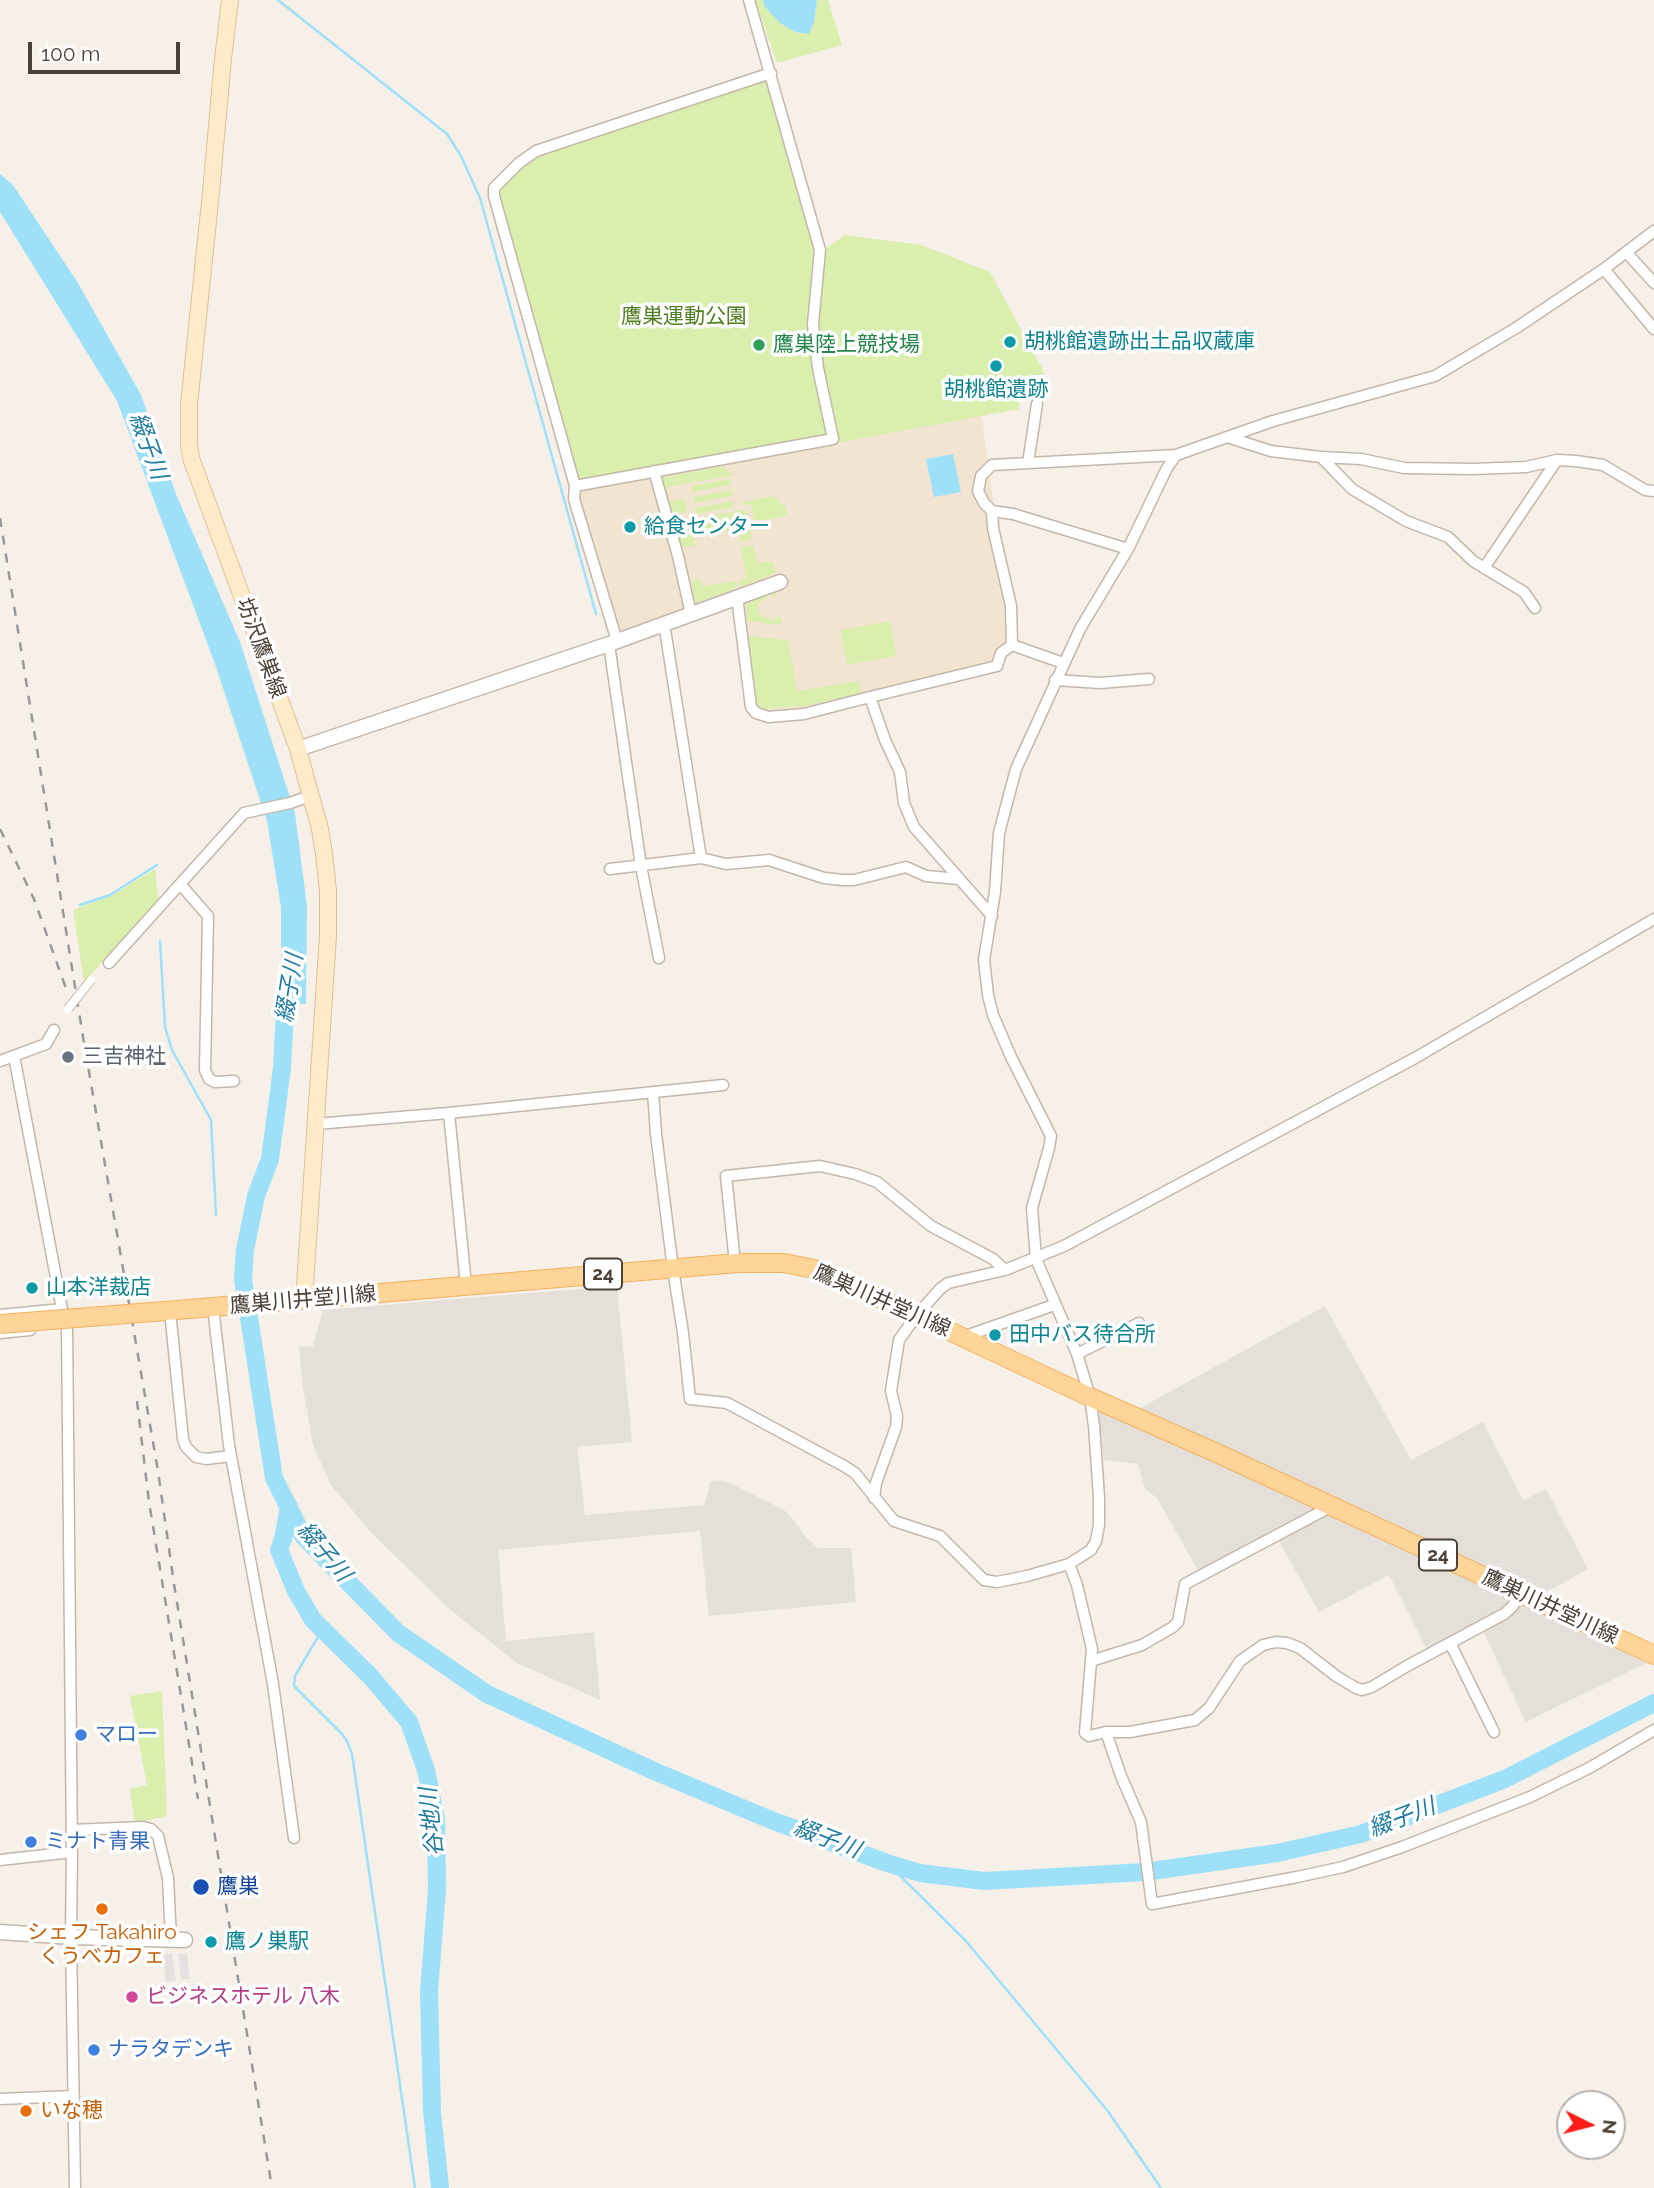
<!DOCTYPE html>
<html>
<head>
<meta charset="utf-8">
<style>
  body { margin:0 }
  #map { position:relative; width:1654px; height:2188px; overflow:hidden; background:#f6f0e9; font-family:Raleway,sans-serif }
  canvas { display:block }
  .north { position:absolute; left:1556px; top:2090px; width:70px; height:70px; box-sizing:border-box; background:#fff; border:2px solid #b7b3af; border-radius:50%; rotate:96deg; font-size:19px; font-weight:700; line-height:28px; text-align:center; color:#4b4036 }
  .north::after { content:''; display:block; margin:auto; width:24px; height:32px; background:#ff1b17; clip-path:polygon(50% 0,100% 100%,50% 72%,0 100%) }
  .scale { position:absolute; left:28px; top:42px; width:152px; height:32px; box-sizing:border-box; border:4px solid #4b4036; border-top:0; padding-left:9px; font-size:21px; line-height:24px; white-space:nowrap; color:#4b4036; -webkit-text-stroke:5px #fff; paint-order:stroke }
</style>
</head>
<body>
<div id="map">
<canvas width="1654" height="2188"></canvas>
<div class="north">N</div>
<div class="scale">100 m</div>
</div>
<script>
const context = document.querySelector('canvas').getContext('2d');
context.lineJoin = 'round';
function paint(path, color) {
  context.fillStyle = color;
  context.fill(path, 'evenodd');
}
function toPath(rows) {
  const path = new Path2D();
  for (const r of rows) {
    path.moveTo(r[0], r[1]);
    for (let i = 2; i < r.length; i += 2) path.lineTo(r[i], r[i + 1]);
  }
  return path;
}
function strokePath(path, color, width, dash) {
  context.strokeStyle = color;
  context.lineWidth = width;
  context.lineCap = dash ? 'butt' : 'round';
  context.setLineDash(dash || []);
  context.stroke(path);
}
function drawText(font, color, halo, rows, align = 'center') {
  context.font = font + ' Raleway,"Noto Sans JP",sans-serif';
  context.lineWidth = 7;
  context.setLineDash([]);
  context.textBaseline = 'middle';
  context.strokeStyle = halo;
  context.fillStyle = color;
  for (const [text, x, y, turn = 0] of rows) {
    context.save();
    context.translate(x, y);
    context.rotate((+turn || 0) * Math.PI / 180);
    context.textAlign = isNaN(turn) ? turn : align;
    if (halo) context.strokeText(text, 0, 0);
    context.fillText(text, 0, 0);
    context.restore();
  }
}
paint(toPath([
  [617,1286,632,1442,577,1447,585,1515,705,1505,710,1482,715,1480,727,1482,783,1509,793,1519,806,1537,818,1548,851,1548,856,1602,709,1616,700,1531,498,1550,506,1641,594,1632,600,1700,517,1663,447,1607,371,1532,331,1485,313,1445,303,1388,299,1347,313,1346,323,1310],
  [1325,1306,1411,1460,1483,1422,1523,1500,1546,1489,1588,1569,1543,1594,1654,1659,1526,1722,1481,1627,1429,1654,1389,1575,1319,1612,1276,1536,1201,1576,1157,1498,1145,1489,1138,1464,1104,1460,1098,1411,1106,1407,1133,1412]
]), '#e5dfda');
paint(toPath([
  [980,415,982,419,995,514,1015,634,989,663,975,670,804,708,763,711,755,706,743,601,731,592,619,632,604,588,580,499,579,491]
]), '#f1e4d1');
paint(toPath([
  [755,0,763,0,764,6,780,23,795,32,814,22,817,0,828,0,842,45,777,63],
  [771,73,821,252,845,235,921,245,990,272,1045,374,1019,377,1019,409,579,491,494,188,536,151],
  [723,466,727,471,735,475,667,487,668,494,665,495,660,478],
  [730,479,731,485,692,492,691,486],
  [732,490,733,496,694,503,693,497],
  [775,496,779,503,786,506,787,516,754,522,751,504,743,505,742,502],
  [682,499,685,501,687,512,672,515,668,502],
  [733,501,734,507,696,514,695,508],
  [744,510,747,512,752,539,740,542,738,529,694,537,695,546,681,547,674,522],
  [753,545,757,563,774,561,776,573,741,587,740,580,746,578,741,548],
  [700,578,702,586,737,581,737,588,696,603,691,582],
  [775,589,777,596,772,597,771,594,767,595,767,598,759,603,758,608,761,616,771,618,771,621,775,620,775,618,780,617,782,623,780,625,747,621,746,602],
  [890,621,896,656,847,665,841,630],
  [748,636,788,640,797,691,859,681,861,692,859,694,803,706,763,709,756,704],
  [155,869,159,903,84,982,73,910,113,895],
  [162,1691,167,1816,135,1823,130,1789,147,1785,130,1696]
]), '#daeead');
paint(toPath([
  [172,1953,176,1981,166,1982,163,1954],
  [187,1953,190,1979,181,1980,178,1954]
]), '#e4e1de');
paint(toPath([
  [763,0,817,0,814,22,809,34,795,32,780,23,764,6],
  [0,174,13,185,78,283,141,395,176,494,240,642,295,813,307,906,306,1004,281,1004,281,907,267,821,215,664,117,401,0,212],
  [953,454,961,492,934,497,926,459]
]), '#9fe0f9');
strokePath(toPath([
  [278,0,447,134,461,156,480,198,596,614],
  [80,905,110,895,157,865],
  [160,941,165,1027,172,1050,211,1120,216,1215],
  [322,1630,295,1676,294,1686,341,1733,347,1741,352,1754,415,2188],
  [887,1863,965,1940,1107,2110,1161,2188]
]), '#9fe0f9', 2.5);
strokePath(toPath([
  [290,983,285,1010,282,1068,270,1159,256,1196,245,1250,243,1279,274,1478,303,1536,398,1633,487,1694,654,1771,771,1820,887,1863,920,1873,984,1881,1145,1872,1277,1853,1361,1834,1505,1779,1654,1703],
  [289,1506,283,1539,279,1550,296,1591,313,1620,371,1677,409,1722,426,1770,436,1819,437,1889,429,1992,432,2112,440,2188]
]), '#9fe0f9', 18);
const minor = toPath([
  [1626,252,1654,283],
  [1604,269,1654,329],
  [1227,437,1271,451,1321,457,1361,459,1404,468,1473,469,1526,467,1557,460,1576,461,1603,465,1645,490,1654,491],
  [1321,457,1352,489,1406,521,1448,537,1473,561,1524,592,1535,608],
  [1028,463,1037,404],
  [654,471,678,556,691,614],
  [575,486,833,439,818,368,813,324,820,250,749,0],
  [992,511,993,528,1011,606,1012,645,1063,663],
  [1128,549,1013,514,992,511,984,503,978,491,981,476,992,465,1176,455,1273,421,1435,376,1516,328,1604,269,1654,231],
  [1484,568,1557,460],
  [737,597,751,707,756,713,769,717,804,714,870,697,885,740,900,772,904,803,914,827,992,916],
  [617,641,574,499,575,486,494,196,494,188,519,163,536,151,771,73],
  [609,644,641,866,659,958],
  [1055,680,1100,683,1149,679],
  [870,697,997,666,1001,653,1012,645],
  [701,858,726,864,769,860,824,878,843,880,854,880,906,867,926,876,959,879],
  [610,869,701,858,664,623],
  [181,885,208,916,205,1070,209,1079,215,1082,234,1081],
  [109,963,244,813,290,803,310,796],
  [14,1056,62,1309,67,1325,72,1852,71,1937,75,2188],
  [0,1061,46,1044,54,1030],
  [653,1092,656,1134,673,1269,683,1333,690,1399,727,1403,844,1466,855,1473,894,1521,940,1536,984,1580,997,1582,1027,1576,1069,1564,1091,1550,1096,1541,1099,1525,1099,1497,1094,1426,1090,1397,1077,1354,1036,1259,1032,1208,1049,1148,1051,1136,1011,1057,993,1015,988,995,984,960,995,892,999,833,1016,769,1080,629,1128,549,1167,468,1176,455],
  [449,1113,466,1285],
  [316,1124,449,1113,723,1085],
  [735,1263,726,1176,820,1166,855,1174,877,1182,931,1226,993,1259,1005,1270],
  [213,1307,229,1445,273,1684,294,1838],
  [0,1315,62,1309],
  [171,1321,183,1439,186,1447,196,1457,206,1459,231,1456],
  [0,1333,30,1330],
  [963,1337,1054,1305],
  [1077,1354,1139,1323],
  [874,1498,876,1483,896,1427,897,1416,891,1391,899,1340,916,1316,940,1289,948,1283,1005,1270,1064,1246,1415,1058,1654,919],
  [1069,1564,1077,1585,1092,1649,1085,1733,1089,1736,1106,1732,1121,1776,1141,1822,1152,1904,1297,1877,1343,1867,1402,1847,1530,1797,1591,1767,1654,1730],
  [1450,1643,1494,1732],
  [1091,1661,1142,1645,1173,1627,1178,1622,1185,1584,1332,1506],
  [1106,1732,1130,1732,1195,1720,1209,1708,1240,1661,1263,1645,1276,1642,1287,1643,1300,1648,1336,1676,1356,1688,1362,1690,1372,1687,1407,1666,1504,1614,1512,1607,1521,1594],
  [72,1830,143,1827,151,1829,158,1836,168,1878,171,1939],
  [0,1860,72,1852],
  [0,2099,74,2096]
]);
const tertiary = toPath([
  [298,749,609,644,780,582],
  [0,1932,71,1937,185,1940]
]);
const secondary = toPath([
  [230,0,223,59,211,192,189,404,189,444,191,458,298,749,320,829,324,854,328,891,328,936,304,1301]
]);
const primary = toPath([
  [165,1311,738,1263,784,1263,814,1269,847,1283,1090,1397,1219,1454,1654,1655]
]);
strokePath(minor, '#c3b7aa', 13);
strokePath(tertiary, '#c3b7aa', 17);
strokePath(secondary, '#dec196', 18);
strokePath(primary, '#f1b05b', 20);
strokePath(minor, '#fff', 10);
strokePath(tertiary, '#fff', 14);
strokePath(secondary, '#ffebca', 16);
strokePath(primary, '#ffd499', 18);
strokePath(toPath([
  [0,518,84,1043,158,1471,174,1584,272,2188],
  [0,829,34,899,68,994],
  [137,1401,149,1502,198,1799]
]), '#989898', 2.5, [9, 9]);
const pedestrianBridge = toPath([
  [68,1009,91,980]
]);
const primaryBridge = toPath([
  [0,1324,165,1311]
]);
strokePath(pedestrianBridge, '#c3b7aa', 10, []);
strokePath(primaryBridge, '#f1b05b', 20, []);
strokePath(pedestrianBridge, '#fff', 8);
strokePath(primaryBridge, '#ffd499', 18);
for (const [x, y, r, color] of [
  [1010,342,7,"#0f9aa8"],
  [759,345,7,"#2e9e5b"],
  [996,366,7,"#0f9aa8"],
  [630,527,7,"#0f9aa8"],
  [68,1057,7,"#6b7280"],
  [32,1288,7,"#0f9aa8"],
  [995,1335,7,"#0f9aa8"],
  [81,1735,7,"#3f7fe0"],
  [31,1842,7,"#3f7fe0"],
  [201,1887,9,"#1a4fb4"],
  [102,1909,7,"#e8710a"],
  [211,1942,7,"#0f9aa8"],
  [132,1997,7,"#d1479c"],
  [94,2050,7,"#3f7fe0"],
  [26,2111,7,"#e8710a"]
]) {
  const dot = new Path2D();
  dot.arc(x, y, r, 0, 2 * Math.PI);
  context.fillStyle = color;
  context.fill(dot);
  strokePath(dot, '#fff', 2.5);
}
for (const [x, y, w] of [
  [603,1274,38],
  [1438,1555,38]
]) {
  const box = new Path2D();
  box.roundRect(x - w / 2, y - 15.5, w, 31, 5);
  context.fillStyle = '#fff';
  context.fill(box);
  strokePath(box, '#4b4036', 2);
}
drawText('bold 19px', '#4b4036', null, [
  ["24",603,1274],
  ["24",1438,1555]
]);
drawText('21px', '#517e20', '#fff', [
  ["鷹巣運動公園",684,317]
]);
drawText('21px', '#0d838f', '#fff', [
  ["胡桃館遺跡出土品収蔵庫",1024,342],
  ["胡桃館遺跡",996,390,"center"],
  ["給食センター",644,527],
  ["山本洋裁店",46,1288],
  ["田中バス待合所",1009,1335],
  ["鷹ノ巣駅",225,1942]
], 'left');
drawText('21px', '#27864d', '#fff', [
  ["鷹巣陸上競技場",773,345]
], 'left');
drawText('21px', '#4b4036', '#fff', [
  ["坊沢鷹巣線",261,648,70],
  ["鷹巣川井堂川線",303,1300,-5],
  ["鷹巣川井堂川線",882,1301,24],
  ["鷹巣川井堂川線",1550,1607,25]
]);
drawText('21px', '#5b616d', '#fff', [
  ["三吉神社",82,1057]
], 'left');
drawText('21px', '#366cbe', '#fff', [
  ["マロー",95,1735],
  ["ミナト青果",45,1842],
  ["ナラタデンキ",108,2050]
], 'left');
drawText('21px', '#164399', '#fff', [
  ["鷹巣",217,1887]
], 'left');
drawText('21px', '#c56008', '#fff', [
  ["シェフ Takahiro",102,1933],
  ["くうべカフェ",102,1957],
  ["いな穂",40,2111,"left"]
]);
drawText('21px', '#b23c85', '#fff', [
  ["ビジネスホテル 八木",146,1997]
], 'left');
drawText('italic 23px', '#1f7ba0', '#fff', [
  ["綴子川",148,446,70],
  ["綴子川",290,988,-81],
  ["綴子川",324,1552,50],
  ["綴子川",1402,1818,-21],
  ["谷地川",432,1822,-96],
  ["綴子川",827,1839,21]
]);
</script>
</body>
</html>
